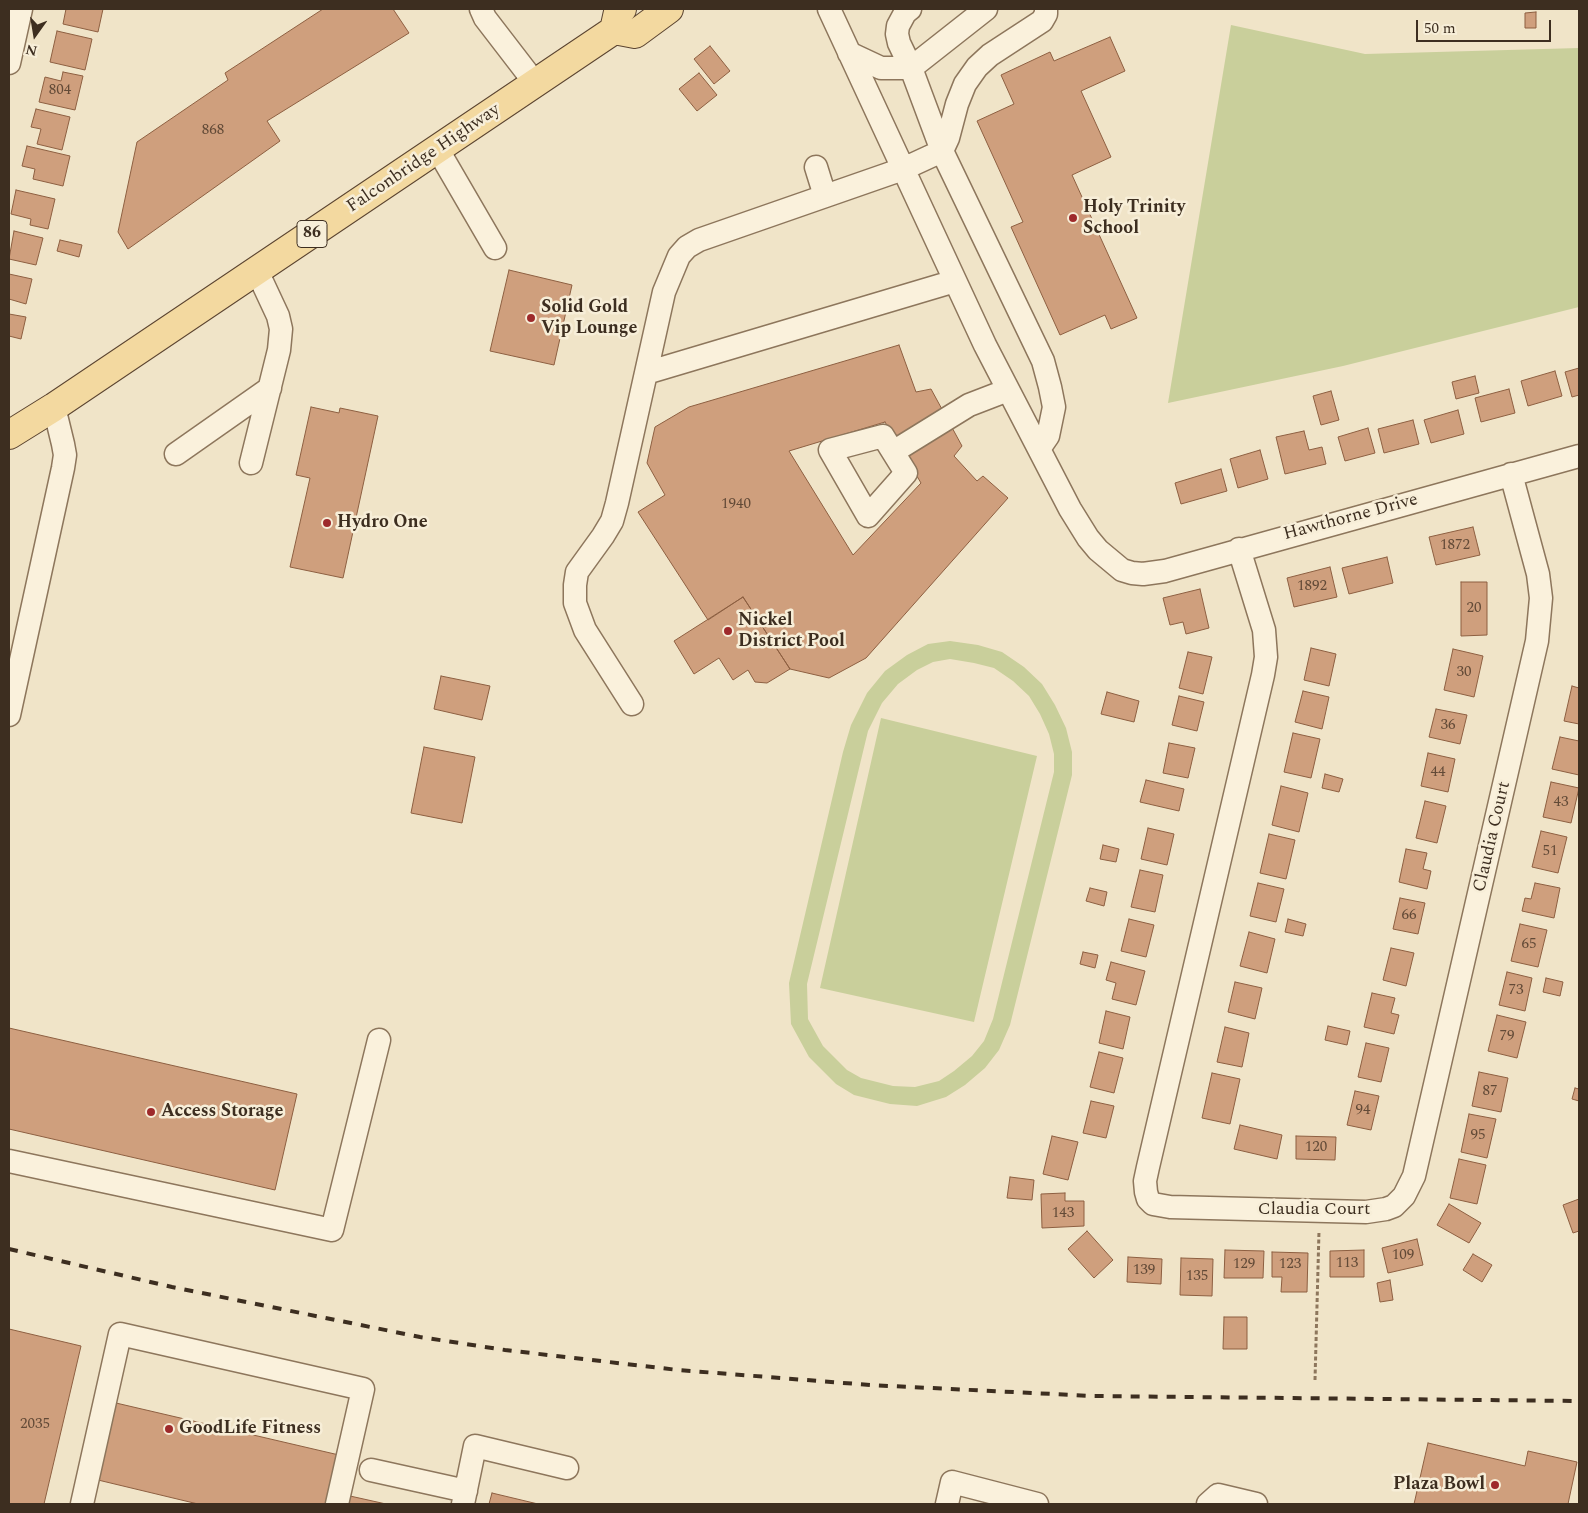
<!DOCTYPE html>
<html>
<head>
<meta charset="utf-8">
<style>
  body { margin:0 }
  #map { position:relative; width:1588px; height:1513px; overflow:hidden; background:#f0e4c8; font-family:Spectral,serif }
  canvas { display:block }
  .frame { position:absolute; inset:0; border:10px solid #3d2e20; pointer-events:none }
  .north { position:absolute; left:10px; top:10px; width:50px; height:50px; -webkit-text-stroke:4px #f7eed8; paint-order:stroke; rotate:193deg; font-size:14px; font-weight:700; line-height:20px; text-align:center; color:#3d2e20 }
  .north::after { content:''; display:block; margin:auto; width:18px; height:22px; background:#3d2e20; clip-path:polygon(50% 0,100% 100%,50% 72%,0 100%) }
  .scale { position:absolute; left:1416px; top:20px; width:135px; height:22px; box-sizing:border-box; border:2px solid #3d2e20; border-top:0; padding-left:6px; font-size:15px; line-height:18px; white-space:nowrap; color:#3d2e20; -webkit-text-stroke:4px #f7eed8; paint-order:stroke }
</style>
</head>
<body>
<div id="map">
<canvas width="1588" height="1513"></canvas>
<div class="frame"></div>
<div class="north">N</div>
<div class="scale">50 m</div>
</div>
<script>
const context = document.querySelector('canvas').getContext('2d');
context.lineJoin = 'round';
function paint(path, color) {
  context.fillStyle = color;
  context.fill(path, 'evenodd');
}
function toPath(rows) {
  const path = new Path2D();
  for (const r of rows) {
    path.moveTo(r[0], r[1]);
    for (let i = 2; i < r.length; i += 2) path.lineTo(r[i], r[i + 1]);
  }
  return path;
}
function strokePath(path, color, width, dash) {
  context.strokeStyle = color;
  context.lineWidth = width;
  context.lineCap = dash ? 'butt' : 'round';
  context.setLineDash(dash || []);
  context.stroke(path);
}
function drawText(font, color, halo, rows, align = 'center') {
  context.font = font + ' Spectral,serif';
  context.lineWidth = 5;
  context.setLineDash([]);
  context.textBaseline = 'middle';
  context.strokeStyle = halo;
  context.fillStyle = color;
  for (const [text, x, y, turn = 0] of rows) {
    context.save();
    context.translate(x, y);
    context.rotate((+turn || 0) * Math.PI / 180);
    context.textAlign = isNaN(turn) ? turn : align;
    if (halo) context.strokeText(text, 0, 0);
    context.fillText(text, 0, 0);
    context.restore();
  }
}
paint(toPath([
  [1231,25,1365,54,1579,48,1579,307,1343,366,1168,403],
  [950,641,978,645,1002,652,1024,667,1042,684,1055,705,1066,728,1072,752,1072,775,1010,1025,999,1050,985,1068,965,1085,946,1097,917,1106,890,1104,854,1095,836,1084,809,1057,791,1024,789,983,843,752,851,725,867,693,885,671,907,655,928,644],
  [950,659,974,663,994,668,1013,681,1029,696,1040,714,1049,734,1054,754,1054,772,993,1019,984,1041,972,1056,954,1071,939,1081,915,1087,893,1086,861,1078,847,1070,823,1046,808,1019,807,984,868,731,882,703,898,684,917,670,933,662],
  [881,718,1037,756,974,1022,820,988]
]), '#c9cf9b');
const building = toPath([
  [66,9,103,9,98,32,63,24,66,9],
  [323,9,393,9,409,33,267,121,280,141,128,249,118,232,137,142,228,80,225,73,323,9],
  [1536,12,1536,28,1525,28,1525,13,1536,12],
  [57,31,92,39,85,70,50,62,57,31],
  [1110,37,1125,71,1081,91,1111,157,1072,175,1137,318,1111,329,1105,315,1060,335,1011,227,1023,222,977,121,1014,104,1001,75,1050,52,1054,61,1110,37],
  [710,46,730,71,714,84,694,59,710,46],
  [63,72,83,76,75,110,39,102,45,77,61,81,63,72],
  [699,73,717,95,697,111,679,89,699,73],
  [36,109,70,117,62,150,37,144,41,129,31,127,36,109],
  [27,146,70,156,63,186,33,179,35,169,22,166,27,146],
  [16,190,55,199,48,229,30,225,31,219,11,214,16,190],
  [14,231,43,238,36,265,9,259,14,231],
  [60,240,82,245,79,257,57,251,60,240],
  [509,270,572,285,554,365,490,351,509,270],
  [9,274,32,279,26,304,9,299,9,274],
  [9,314,26,317,21,339,9,336,9,314],
  [899,345,916,392,931,389,962,446,954,456,977,481,983,476,1008,498,866,658,829,678,790,669,743,597,708,620,638,512,665,495,647,463,655,427,689,407,899,345],
  [885,422,921,483,853,555,789,451,885,422],
  [1579,368,1579,395,1572,397,1565,372,1579,368],
  [1555,371,1562,396,1528,406,1521,381,1555,371],
  [1475,376,1479,393,1456,399,1452,382,1475,376],
  [1509,389,1515,413,1481,422,1475,398,1509,389],
  [1331,391,1339,420,1321,425,1313,396,1331,391],
  [311,407,339,413,340,408,378,416,343,578,290,567,310,478,296,475,311,407],
  [1458,410,1464,434,1431,443,1424,420,1458,410],
  [1413,420,1419,444,1384,453,1378,429,1413,420],
  [1368,428,1375,453,1345,461,1338,437,1368,428],
  [1304,431,1309,450,1322,447,1326,464,1285,474,1276,437,1304,431],
  [1260,450,1268,479,1238,488,1230,459,1260,450],
  [1221,469,1227,491,1181,504,1175,483,1221,469],
  [1473,527,1480,555,1436,565,1429,537,1473,527],
  [1387,557,1393,583,1349,594,1342,568,1387,557],
  [1330,567,1337,597,1294,607,1287,578,1330,567],
  [1461,582,1487,582,1487,635,1461,636,1461,582],
  [1200,589,1209,628,1186,634,1183,622,1170,625,1163,598,1200,589],
  [743,597,790,669,767,683,755,682,748,670,733,680,719,658,694,674,674,641,743,597],
  [1311,648,1336,654,1329,686,1304,680,1311,648],
  [1453,649,1483,656,1474,697,1444,690,1453,649],
  [1188,652,1212,657,1203,694,1179,688,1188,652],
  [441,676,490,686,482,720,434,709,441,676],
  [1572,686,1579,688,1579,724,1564,721,1572,686],
  [1303,691,1329,697,1322,729,1295,722,1303,691],
  [1107,692,1139,701,1134,722,1101,714,1107,692],
  [1179,696,1204,702,1197,731,1172,725,1179,696],
  [1436,709,1467,715,1460,744,1429,737,1436,709],
  [1293,733,1320,739,1311,778,1284,772,1293,733],
  [1560,737,1579,741,1579,775,1552,769,1560,737],
  [1169,743,1195,748,1188,778,1163,773,1169,743],
  [424,747,475,757,462,823,411,813,424,747],
  [1428,753,1455,759,1448,792,1421,786,1428,753],
  [1325,774,1343,779,1339,792,1322,788,1325,774],
  [1146,780,1184,789,1179,811,1140,802,1146,780],
  [1551,782,1579,788,1571,823,1543,817,1551,782],
  [1281,786,1308,793,1299,832,1272,825,1281,786],
  [1425,801,1446,806,1437,843,1416,838,1425,801],
  [1148,828,1174,834,1167,865,1141,859,1148,828],
  [1541,831,1567,837,1558,873,1532,867,1541,831],
  [1269,834,1295,840,1286,879,1260,873,1269,834],
  [1103,845,1119,849,1116,862,1100,859,1103,845],
  [1406,849,1427,853,1423,869,1431,871,1427,889,1399,882,1406,849],
  [1140,870,1163,875,1155,912,1131,907,1140,870],
  [1258,883,1284,889,1276,922,1250,916,1258,883],
  [1535,883,1560,888,1554,918,1522,911,1525,898,1531,899,1535,883],
  [1090,888,1107,892,1104,906,1086,901,1090,888],
  [1400,898,1425,903,1418,934,1393,929,1400,898],
  [1129,919,1154,925,1146,957,1121,951,1129,919],
  [1288,919,1306,924,1303,936,1285,932,1288,919],
  [1520,924,1547,930,1538,967,1511,961,1520,924],
  [1249,932,1275,939,1267,973,1240,966,1249,932],
  [1391,948,1414,953,1406,986,1383,980,1391,948],
  [1083,952,1098,955,1095,968,1080,964,1083,952],
  [1111,962,1145,971,1136,1005,1112,999,1116,983,1106,980,1111,962],
  [1507,972,1532,978,1525,1011,1499,1005,1507,972],
  [1546,978,1563,982,1560,996,1543,992,1546,978],
  [1235,982,1262,988,1255,1019,1228,1012,1235,982],
  [1372,993,1395,998,1391,1013,1399,1015,1394,1034,1364,1027,1372,993],
  [1106,1011,1130,1017,1123,1049,1099,1043,1106,1011],
  [1497,1015,1526,1022,1517,1058,1488,1051,1497,1015],
  [1328,1026,1350,1031,1347,1045,1325,1040,1328,1026],
  [1225,1027,1249,1033,1242,1067,1217,1062,1225,1027],
  [9,1028,297,1094,275,1190,9,1129,9,1028],
  [1366,1043,1389,1048,1381,1082,1358,1077,1366,1043],
  [1099,1052,1123,1058,1114,1093,1090,1087,1099,1052],
  [1479,1072,1508,1078,1501,1112,1472,1106,1479,1072],
  [1212,1073,1240,1079,1230,1124,1202,1118,1212,1073],
  [1575,1088,1579,1089,1579,1101,1572,1099,1575,1088],
  [1355,1091,1379,1096,1371,1130,1347,1125,1355,1091],
  [1091,1101,1114,1106,1106,1138,1083,1133,1091,1101],
  [1469,1114,1496,1119,1487,1158,1461,1152,1469,1114],
  [1240,1125,1282,1135,1277,1159,1234,1149,1240,1125],
  [1052,1136,1078,1142,1068,1180,1043,1174,1052,1136],
  [1296,1136,1336,1137,1335,1160,1296,1159,1296,1136],
  [1459,1159,1486,1165,1477,1204,1450,1198,1459,1159],
  [1010,1177,1034,1180,1032,1200,1007,1198,1010,1177],
  [1065,1193,1065,1201,1084,1201,1084,1226,1042,1228,1041,1194,1065,1193],
  [1579,1199,1579,1231,1573,1233,1563,1205,1579,1199],
  [1449,1204,1481,1223,1469,1243,1437,1225,1449,1204],
  [1087,1231,1113,1260,1094,1278,1068,1249,1087,1231],
  [1417,1239,1423,1265,1388,1273,1382,1248,1417,1239],
  [1225,1250,1264,1251,1263,1278,1224,1278,1225,1250],
  [1364,1250,1364,1277,1330,1277,1330,1251,1364,1250],
  [1272,1252,1308,1253,1307,1292,1281,1292,1282,1277,1272,1277,1272,1252],
  [1473,1254,1492,1265,1482,1282,1463,1270,1473,1254],
  [1128,1257,1162,1259,1161,1284,1127,1282,1128,1257],
  [1181,1258,1213,1259,1212,1296,1180,1295,1181,1258],
  [1390,1280,1393,1300,1380,1302,1377,1283,1390,1280],
  [1224,1317,1247,1317,1247,1349,1223,1349,1224,1317],
  [9,1329,81,1346,44,1504,9,1504,9,1329],
  [116,1403,339,1455,327,1504,198,1504,98,1480,116,1403],
  [1428,1443,1525,1466,1528,1451,1577,1462,1568,1504,1414,1504,1428,1443],
  [492,1493,538,1504,489,1504,492,1493],
  [350,1496,386,1504,348,1504,350,1496]
]);
paint(building, '#cf9f7d');
strokePath(building, '#8d5f41', 1);
const minor = toPath([
  [481,9,485,18,535,83],
  [829,9,985,345,1070,509,1088,538,1098,550,1122,570,1132,573,1143,574,1165,571,1579,456],
  [849,53,881,68,911,68,899,43,897,34,898,26,905,13,910,9],
  [9,63,21,9],
  [438,150,495,248],
  [942,151,948,138,957,104,965,84,977,67,990,55,1042,21,1046,14,1046,9],
  [942,151,911,68,986,9],
  [816,167,825,196],
  [646,373,955,281],
  [883,436,906,473,868,516,830,450,883,436],
  [893,452,969,405,1008,390],
  [176,454,270,388],
  [251,463,279,350,281,329,278,316,257,271],
  [1239,549,1264,630,1266,657,1263,675,1148,1167,1145,1181,1146,1192,1148,1199,1153,1204,1170,1207,1366,1212,1386,1209,1394,1206,1404,1196,1414,1176,1537,641,1541,598,1538,574,1511,474],
  [632,704,585,630,575,603,575,585,577,572,603,536,612,521,617,503,664,292,679,256,687,247,699,240,903,169,942,151,1043,361,1050,387,1054,407,1048,436,1039,449],
  [9,715,63,468,65,455,63,444,54,407],
  [9,1161,332,1230,379,1040],
  [371,1470,466,1491],
  [82,1504,120,1334,363,1389,337,1504],
  [463,1504,475,1446,567,1468],
  [947,1504,952,1482,1037,1504],
  [1208,1504,1218,1495,1256,1504]
]);
const major = toPath([
  [614,30,635,34,669,9],
  [9,435,54,407,614,30,618,12,622,9]
]);
strokePath(minor, '#8d765c', 25);
strokePath(major, '#5b4430', 30);
strokePath(toPath([
  [1315,1380,1319,1231]
]), '#8d765c', 3, [4, 2.5]);
strokePath(minor, '#faf1dc', 22);
strokePath(major, '#f3d9a0', 28);
strokePath(toPath([
  [9,1249,172,1287,420,1337,505,1350,678,1370,870,1385,1093,1396,1579,1401]
]), '#3d2e20', 4, [9, 9]);
for (const [x, y, r, color] of [
  [1073,218,5,"#9e2a2b"],
  [531,318,5,"#9e2a2b"],
  [327,523,5,"#9e2a2b"],
  [728,631,5,"#9e2a2b"],
  [151,1112,5,"#9e2a2b"],
  [169,1429,5,"#9e2a2b"],
  [1495,1485,5,"#9e2a2b"]
]) {
  const dot = new Path2D();
  dot.arc(x, y, r, 0, 2 * Math.PI);
  context.fillStyle = color;
  context.fill(dot);
  strokePath(dot, '#f7eed8', 2);
}
drawText('15px', '#624a37', null, [
  ["804",60,91],
  ["868",213,131],
  ["1940",736,505],
  ["1872",1455,546],
  ["1892",1312,587],
  ["20",1474,609],
  ["30",1464,673],
  ["36",1448,726],
  ["44",1438,773],
  ["43",1561,803],
  ["51",1550,852],
  ["66",1409,916],
  ["65",1529,945],
  ["73",1516,991],
  ["79",1507,1037],
  ["87",1490,1092],
  ["94",1363,1111],
  ["95",1478,1136],
  ["120",1316,1148],
  ["143",1063,1214],
  ["109",1403,1256],
  ["113",1347,1264],
  ["129",1244,1265],
  ["123",1290,1265],
  ["139",1144,1271],
  ["135",1197,1277],
  ["2035",35,1425]
]);
for (const [x, y, w] of [
  [312,234,30]
]) {
  const box = new Path2D();
  box.roundRect(x - w / 2, y - 13.5, w, 27, 4);
  context.fillStyle = '#f7eed8';
  context.fill(box);
  strokePath(box, '#3d2e20', 1);
}
drawText('bold 16px', '#3d2e20', null, [
  ["86",312,234]
]);
drawText('18px', '#3d2e20', '#f7eed8', [
  ["Falconbridge Highway",424,159,-34],
  ["Hawthorne Drive",1351,518,-15],
  ["Claudia Court",1493,837,-77],
  ["Claudia Court",1314,1210]
]);
drawText('bold 18px', '#3d2e20', '#f7eed8', [
  ["Holy Trinity",1083,208],
  ["School",1083,229],
  ["Solid Gold",541,308],
  ["Vip Lounge",541,329],
  ["Hydro One",337,523],
  ["Nickel",738,621],
  ["District Pool",738,642],
  ["Access Storage",161,1112],
  ["GoodLife Fitness",179,1429],
  ["Plaza Bowl",1485,1485,"right"]
], 'left');
</script>
</body>
</html>
